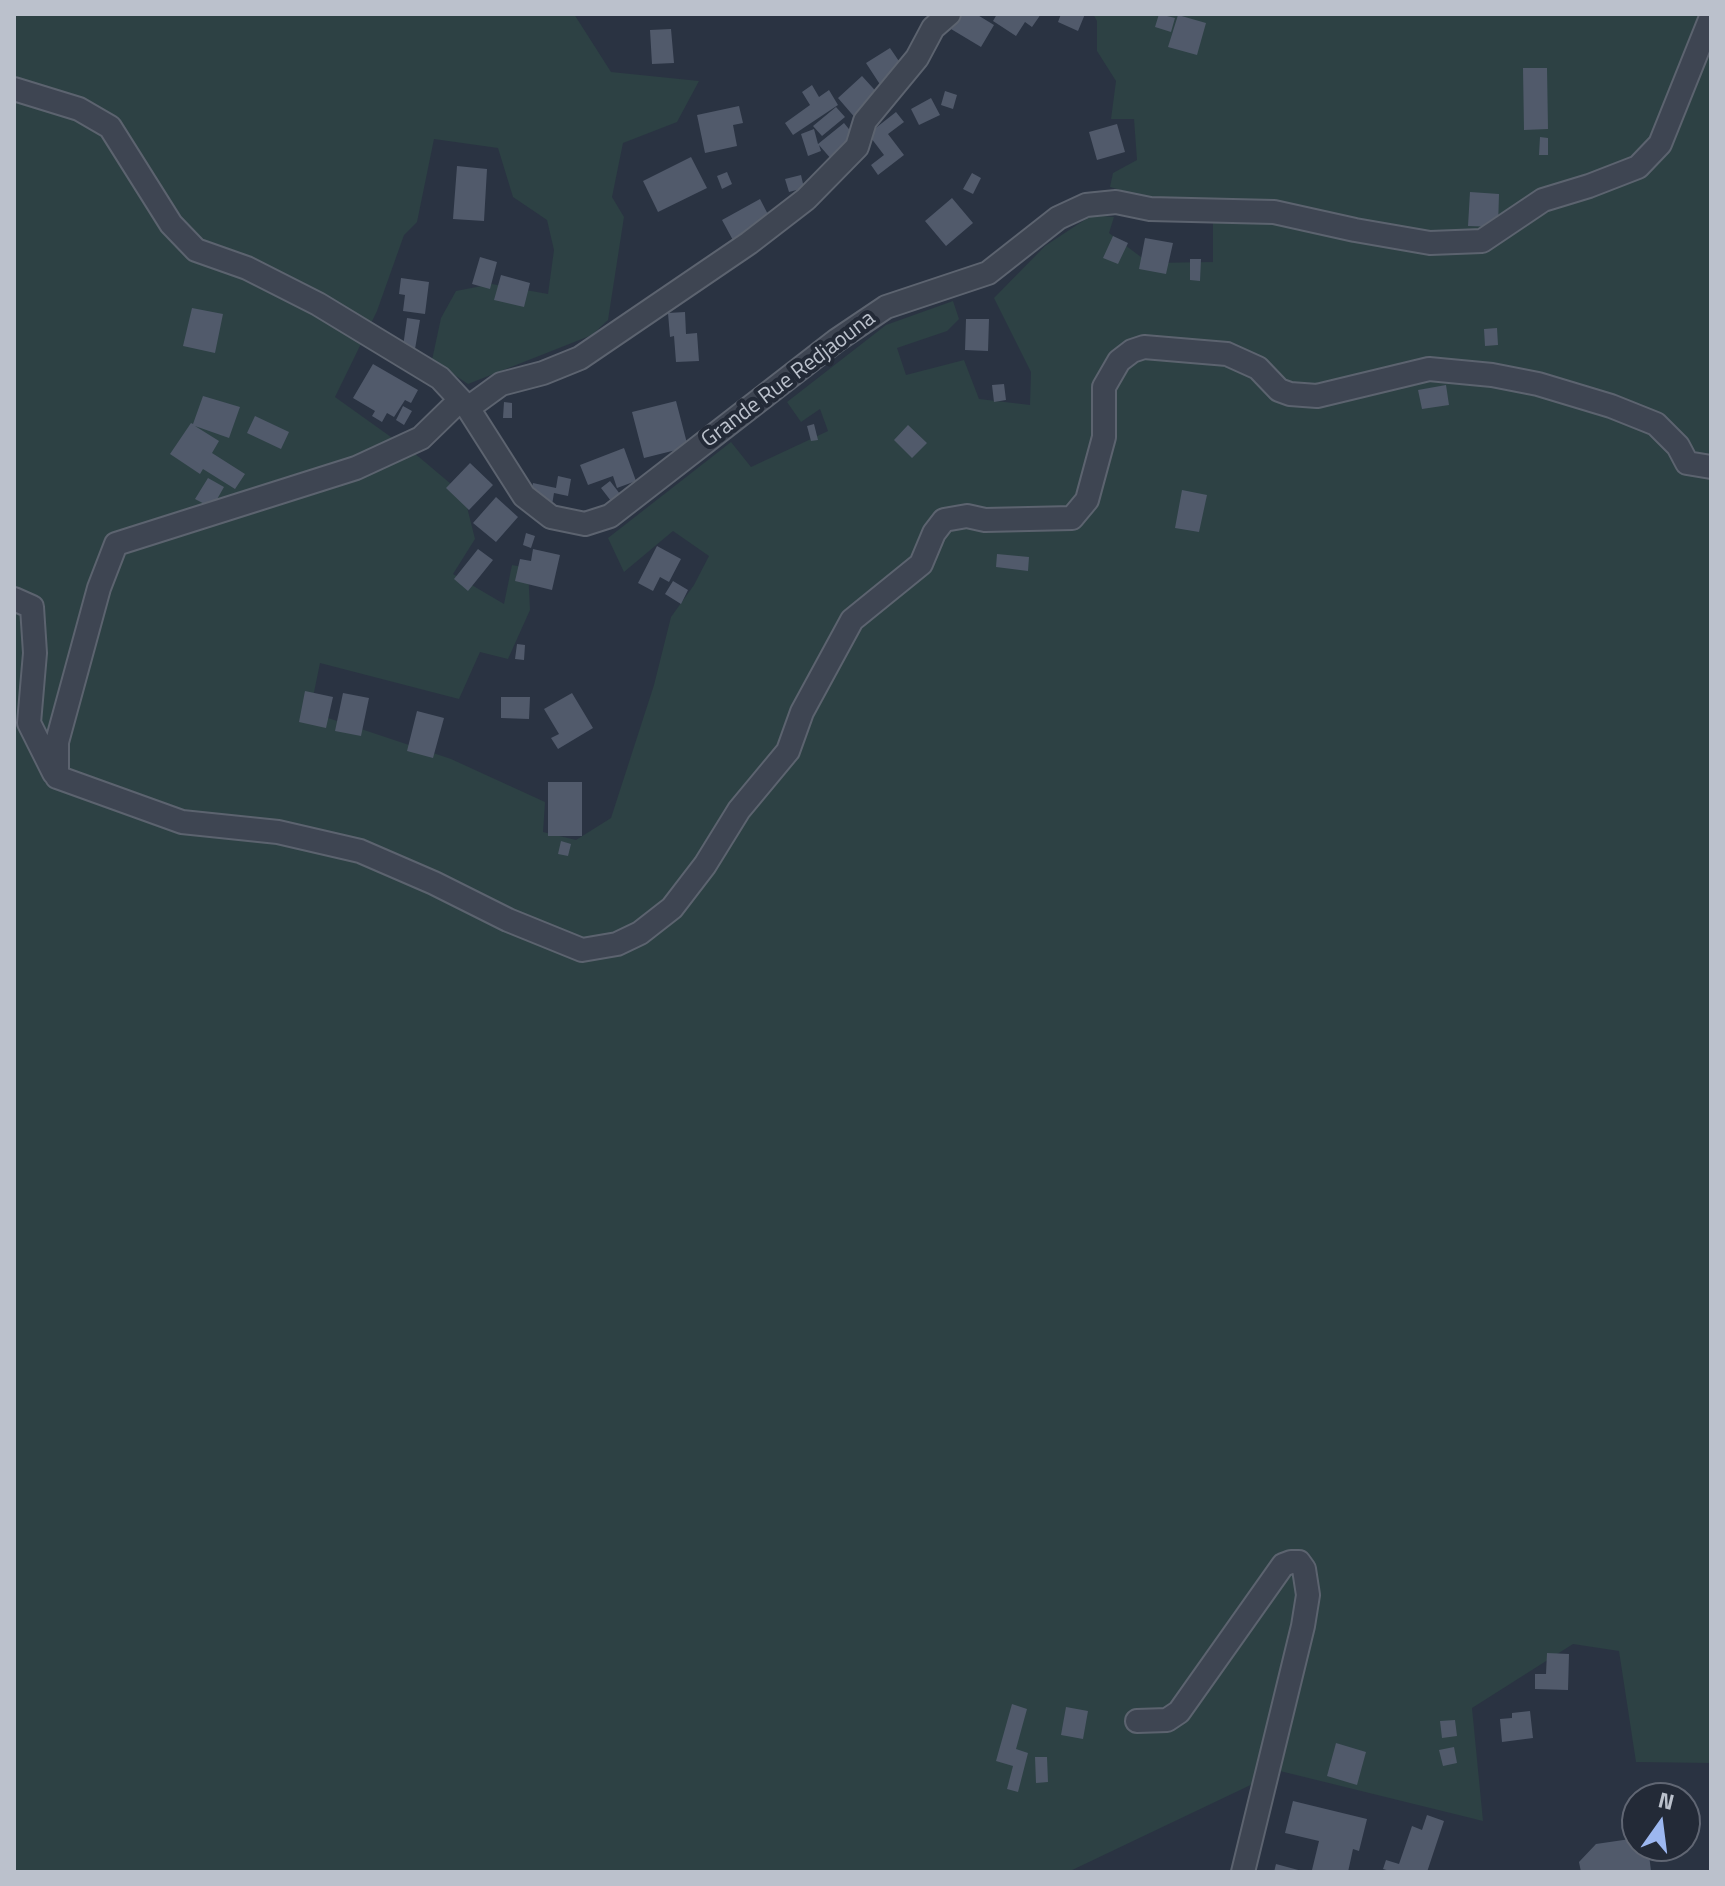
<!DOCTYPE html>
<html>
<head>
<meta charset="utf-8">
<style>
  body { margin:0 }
  #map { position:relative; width:1725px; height:1886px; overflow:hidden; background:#2a3342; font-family:"Titillium Web",sans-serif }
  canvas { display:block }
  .frame { position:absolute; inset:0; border:16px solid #bbc1cc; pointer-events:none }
  .north { position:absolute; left:1621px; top:1782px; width:80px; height:80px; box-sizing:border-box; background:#232a37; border:2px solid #606673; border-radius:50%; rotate:14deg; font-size:22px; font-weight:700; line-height:32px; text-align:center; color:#bbc1cc }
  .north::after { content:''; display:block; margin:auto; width:28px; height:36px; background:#9cb7f0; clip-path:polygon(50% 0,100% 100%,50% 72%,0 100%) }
</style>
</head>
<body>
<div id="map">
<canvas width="1725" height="1886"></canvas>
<div class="frame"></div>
<div class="north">N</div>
</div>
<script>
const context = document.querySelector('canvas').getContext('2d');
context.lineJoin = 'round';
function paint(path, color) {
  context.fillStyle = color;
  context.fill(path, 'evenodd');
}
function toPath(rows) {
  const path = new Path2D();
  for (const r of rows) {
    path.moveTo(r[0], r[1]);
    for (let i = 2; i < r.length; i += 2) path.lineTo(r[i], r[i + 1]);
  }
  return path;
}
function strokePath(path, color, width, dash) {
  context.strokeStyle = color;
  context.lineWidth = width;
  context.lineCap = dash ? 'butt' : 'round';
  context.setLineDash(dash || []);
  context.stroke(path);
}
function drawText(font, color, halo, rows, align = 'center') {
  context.font = font + ' "Titillium Web",sans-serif';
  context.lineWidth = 8;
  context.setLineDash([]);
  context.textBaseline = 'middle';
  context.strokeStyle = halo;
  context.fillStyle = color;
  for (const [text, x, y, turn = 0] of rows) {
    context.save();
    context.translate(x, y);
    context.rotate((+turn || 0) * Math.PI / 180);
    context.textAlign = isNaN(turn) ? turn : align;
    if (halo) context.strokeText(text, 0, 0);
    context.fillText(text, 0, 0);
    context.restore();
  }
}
paint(toPath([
  [14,14,574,14,611,72,699,81,677,122,623,143,612,197,624,217,608,320,592,335,468,384,432,360,441,318,456,291,492,284,548,294,554,250,547,220,513,197,498,148,434,139,417,222,404,235,377,311,335,397,419,457,464,495,475,539,453,574,504,604,512,565,528,568,530,610,508,659,480,652,459,699,320,663,310,712,451,759,545,802,543,832,576,840,611,818,654,685,671,617,694,585,709,556,673,531,624,572,608,538,731,442,751,467,828,431,820,409,801,422,787,402,886,325,953,301,959,319,947,331,897,348,906,375,964,360,979,399,1030,405,1031,372,994,298,1045,246,1092,215,1114,217,1109,233,1149,263,1213,262,1213,204,1148,198,1110,187,1113,173,1137,160,1134,119,1111,119,1116,81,1097,51,1097,21,1093,14,1711,14,1711,1763,1636,1762,1619,1651,1573,1644,1472,1708,1483,1821,1280,1771,1068,1872,14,1872]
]), '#2d4144');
paint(toPath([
  [960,14,976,14,994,25,981,47,951,29],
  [997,14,1041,14,1032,27,1025,22,1016,36,993,21],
  [1061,14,1085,14,1078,31,1058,22],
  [1159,14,1175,18,1171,32,1155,27],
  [1178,15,1206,23,1197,55,1168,47],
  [671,29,674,63,652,64,650,30],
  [890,48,905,70,881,86,866,63],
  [1523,68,1547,68,1548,129,1524,130],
  [862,76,882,98,857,120,838,98],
  [812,85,819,97,829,90,838,105,793,135,785,123,810,105,802,92],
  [945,91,957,95,953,109,941,105],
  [931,98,940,115,919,125,911,109],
  [739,106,743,123,733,125,737,146,705,153,697,115],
  [836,107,845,117,822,136,813,126],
  [896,112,904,122,888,134,904,155,878,175,871,165,884,155,868,134],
  [844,123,857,139,832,160,819,145,821,151,808,156,801,134,814,129,818,144],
  [1117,124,1125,152,1097,160,1089,132],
  [1540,137,1548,138,1548,155,1539,155],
  [691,157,707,188,658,212,643,181],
  [457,166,487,169,484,221,453,219],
  [727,172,732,184,722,189,717,176],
  [972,173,981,178,973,194,963,189],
  [801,175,804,188,789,192,785,179],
  [1470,192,1499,194,1498,227,1468,226],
  [952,198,973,223,946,246,925,221],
  [760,199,773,224,735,244,722,220],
  [1113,236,1128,243,1118,264,1103,258],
  [1145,238,1173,243,1166,274,1139,269],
  [480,257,497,262,490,289,472,284],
  [1190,259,1201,259,1200,281,1190,280],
  [501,275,530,283,524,307,494,300],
  [401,278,429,282,425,314,403,311,405,295,399,294],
  [192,308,223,314,215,353,183,346],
  [685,312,686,334,697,333,699,361,676,362,674,336,670,337,668,313],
  [407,318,420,320,415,349,403,347],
  [966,319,989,319,988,351,965,350],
  [1497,328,1498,345,1485,346,1484,329],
  [373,364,418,390,411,403,405,400,394,417,387,413,382,422,372,416,375,411,353,398],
  [1004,384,1006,400,994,402,992,385],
  [1446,385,1449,405,1422,409,1418,390],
  [203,396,240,407,229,438,195,426,219,441,212,453,245,474,235,489,203,469,200,474,170,454,191,423,193,424],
  [676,401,688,447,644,458,632,412],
  [504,402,512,403,512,418,503,418],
  [403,406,412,411,404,425,396,420],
  [255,416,289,432,281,449,247,433],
  [814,424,818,440,811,441,807,426],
  [908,425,927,443,912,458,894,440],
  [624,448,636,481,617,488,613,476,588,485,580,465],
  [470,463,493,485,469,510,446,488],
  [558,476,571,479,568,496,554,493,552,505,529,500,533,483,556,488],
  [208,478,224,487,212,508,195,499],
  [610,481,620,494,611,501,601,488],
  [1182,490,1207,495,1199,532,1175,528],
  [496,497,518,517,496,542,473,523],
  [526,533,535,536,531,548,523,545],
  [657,546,681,559,669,582,660,577,653,591,638,583],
  [478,549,493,560,468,591,454,579],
  [533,549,560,555,552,590,515,581,520,559,531,561],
  [997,554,1029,557,1028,571,996,567],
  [673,581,688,590,681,604,665,594],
  [517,644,525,645,524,660,515,659],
  [305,691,333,697,326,728,299,722],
  [343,693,369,698,361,736,335,731],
  [572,693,593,728,558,749,551,738,559,734,544,709],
  [501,697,530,697,529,719,501,718],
  [417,711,444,718,433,758,407,751],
  [548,782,582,782,582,836,548,836],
  [561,841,571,844,568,856,558,854],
  [1547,1653,1569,1654,1568,1690,1535,1689,1535,1674,1546,1674],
  [1012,1704,1027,1709,1016,1749,1028,1753,1018,1792,1007,1789,1013,1766,996,1761],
  [1066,1707,1088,1711,1083,1739,1061,1735],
  [1530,1711,1533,1738,1502,1742,1500,1719,1512,1718,1512,1713],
  [1455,1720,1457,1736,1442,1738,1440,1721],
  [1336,1743,1366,1752,1357,1785,1327,1776],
  [1454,1747,1457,1763,1443,1766,1439,1750],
  [1035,1757,1047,1757,1048,1782,1036,1783],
  [1293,1801,1367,1819,1359,1851,1353,1849,1348,1872,1312,1870,1319,1841,1285,1833],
  [1427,1815,1444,1821,1427,1872,1393,1872,1383,1869,1386,1860,1399,1864,1412,1826,1422,1830],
  [1637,1838,1637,1846,1648,1846,1651,1871,1581,1872,1579,1862,1596,1844],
  [1276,1864,1302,1871,1302,1872,1274,1872]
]), '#515a6b');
const minor = toPath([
  [14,89,79,109,110,127,171,224,196,250,247,268,318,304,440,378,468,408,524,496,551,517,585,524,610,516,837,340,886,307,988,273,1058,218,1086,205,1116,202,1150,209,1274,212,1355,230,1430,243,1482,241,1543,200,1589,186,1638,167,1660,144,1711,17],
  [468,408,501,384,543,373,580,358,749,243,806,199,857,147,865,121,917,58,933,28,949,14],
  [14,599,32,607,35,653,29,723,54,773],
  [57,777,182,822,278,832,360,851,434,883,508,920,582,950,617,944,640,933,672,908,705,865,739,810,788,751,802,712,852,620,921,564,934,533,944,520,967,516,985,520,1072,518,1087,500,1104,437,1104,387,1119,361,1132,351,1144,347,1227,354,1258,368,1279,390,1290,394,1317,396,1429,369,1492,375,1538,384,1611,406,1656,424,1678,446,1687,463,1711,467],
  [57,777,57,742,99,588,116,544,356,468,421,438,460,400],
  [1137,1721,1167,1720,1179,1712,1283,1565,1291,1562,1299,1562,1304,1569,1308,1595,1303,1626,1243,1872]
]);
strokePath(minor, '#5c636f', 26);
strokePath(minor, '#3e4552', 22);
drawText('22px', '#bbc1cc', '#232a37', [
  ["Grande Rue Redjaouna",789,380,-37]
]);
</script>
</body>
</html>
